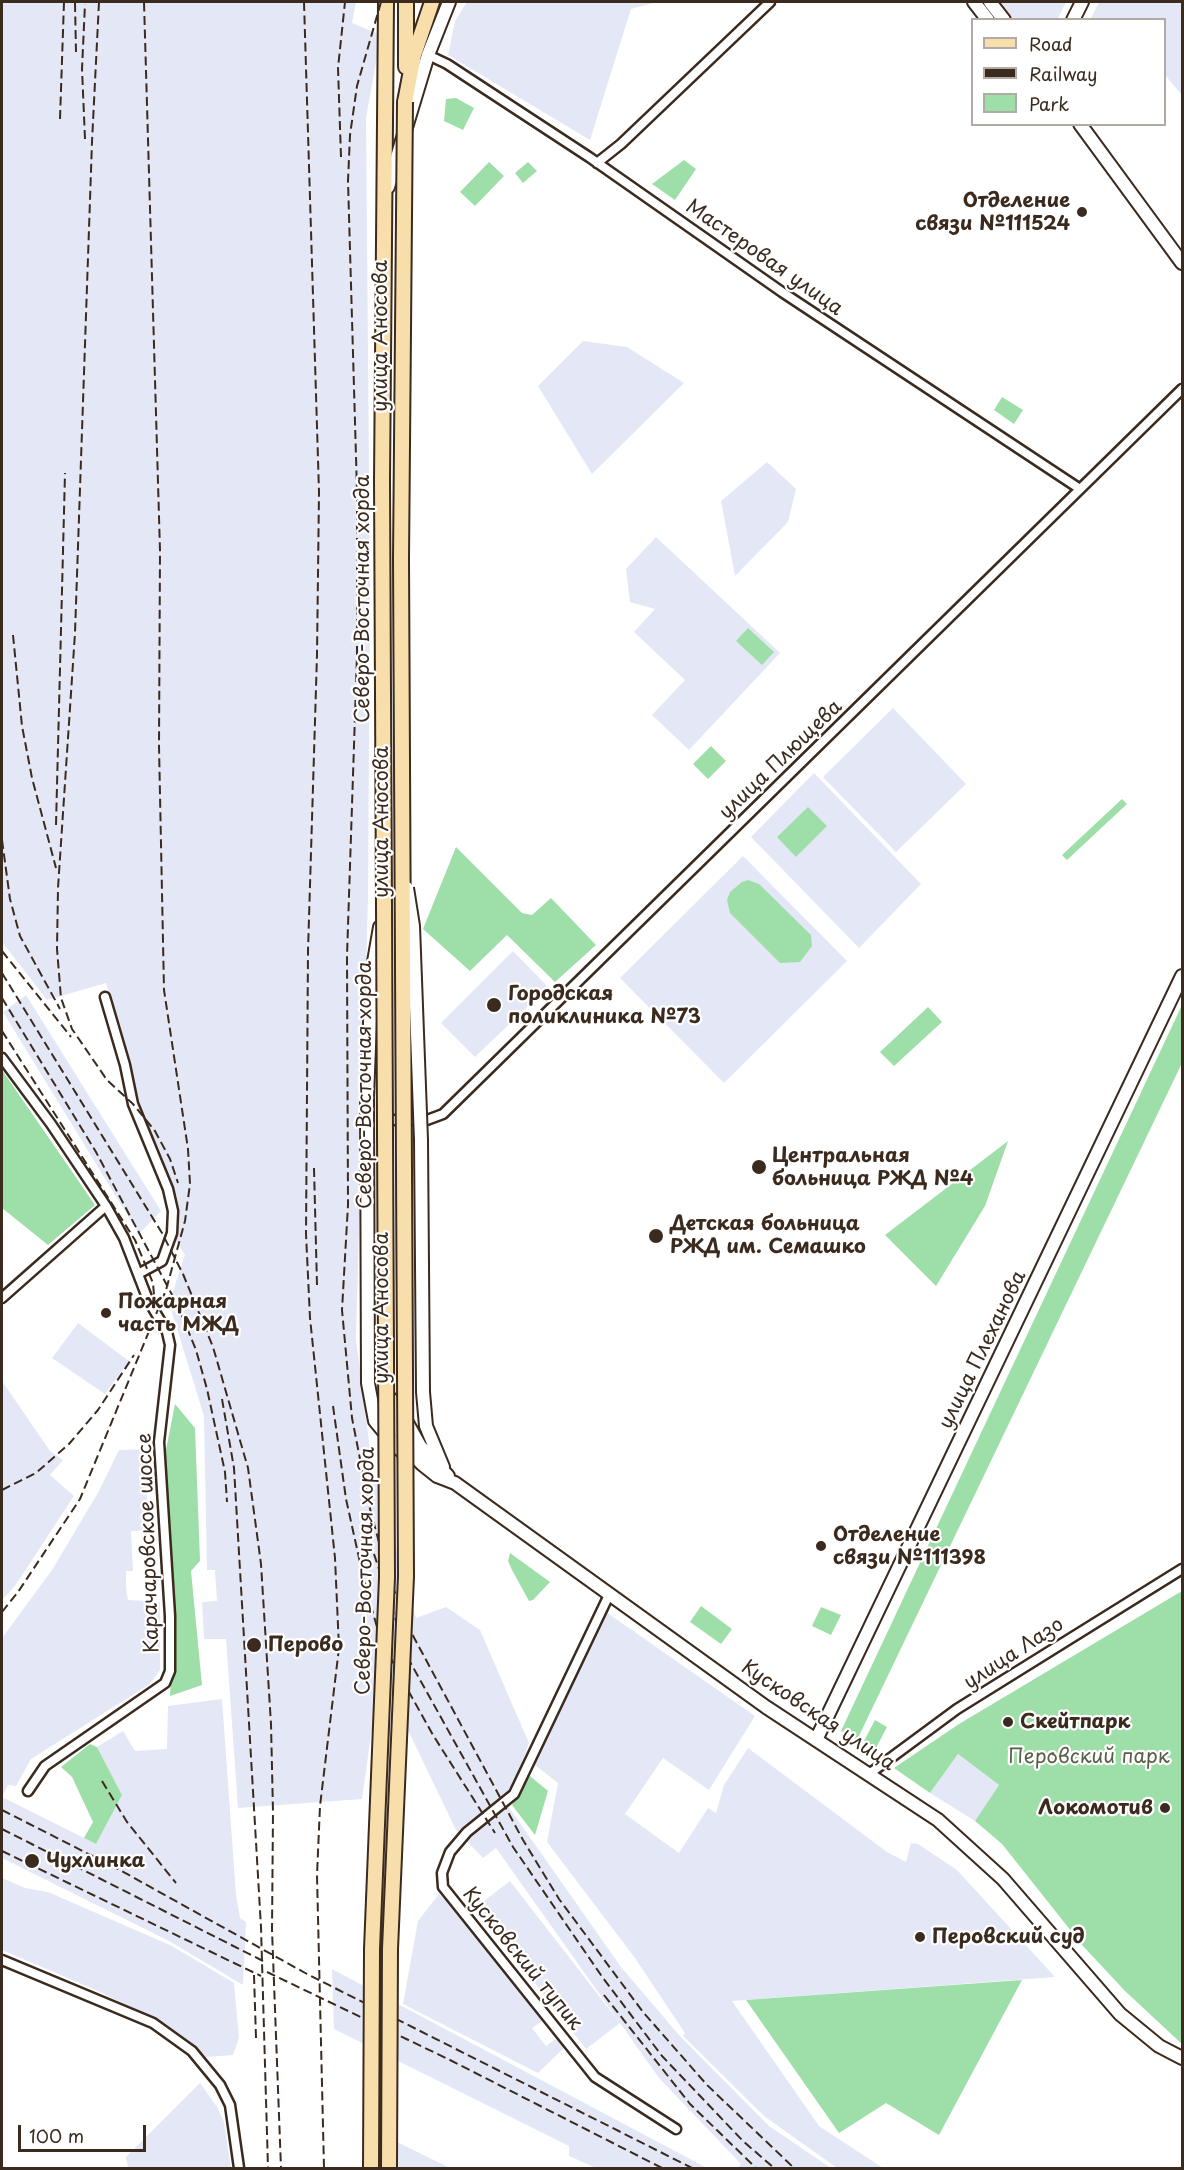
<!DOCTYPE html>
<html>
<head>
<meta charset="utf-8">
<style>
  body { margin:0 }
  #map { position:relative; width:1184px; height:2170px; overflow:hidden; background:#fff; font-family:"Playpen Sans",sans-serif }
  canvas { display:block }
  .frame { position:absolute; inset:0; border:3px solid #3b2a1e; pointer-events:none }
  .legend { position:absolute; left:971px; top:18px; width:195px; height:108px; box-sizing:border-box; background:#fff; border:2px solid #b1aaa5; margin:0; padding:8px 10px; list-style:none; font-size:18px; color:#3b2a1e }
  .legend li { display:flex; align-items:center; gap:12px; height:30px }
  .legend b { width:30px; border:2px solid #b1aaa5 }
  .scale { position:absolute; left:18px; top:2125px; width:128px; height:27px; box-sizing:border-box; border:3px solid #3b2a1e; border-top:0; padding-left:8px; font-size:18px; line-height:21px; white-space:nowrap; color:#3b2a1e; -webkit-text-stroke:4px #fff; paint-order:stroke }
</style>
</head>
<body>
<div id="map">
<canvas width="1184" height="2170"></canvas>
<div class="frame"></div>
<ul class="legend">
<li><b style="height:8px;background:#f8deab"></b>Road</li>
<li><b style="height:8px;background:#3b2a1e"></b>Railway</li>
<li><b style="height:16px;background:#9edea8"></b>Park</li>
</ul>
<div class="scale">100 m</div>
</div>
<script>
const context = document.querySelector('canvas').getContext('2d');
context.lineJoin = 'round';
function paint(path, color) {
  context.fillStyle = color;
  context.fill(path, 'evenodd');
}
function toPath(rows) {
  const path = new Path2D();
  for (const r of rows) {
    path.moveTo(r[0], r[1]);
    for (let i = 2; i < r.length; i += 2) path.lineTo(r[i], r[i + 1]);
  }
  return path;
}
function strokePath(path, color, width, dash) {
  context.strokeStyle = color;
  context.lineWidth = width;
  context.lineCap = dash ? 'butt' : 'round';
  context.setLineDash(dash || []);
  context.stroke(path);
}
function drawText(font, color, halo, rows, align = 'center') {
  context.font = font + ' "Playpen Sans",sans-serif';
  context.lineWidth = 4.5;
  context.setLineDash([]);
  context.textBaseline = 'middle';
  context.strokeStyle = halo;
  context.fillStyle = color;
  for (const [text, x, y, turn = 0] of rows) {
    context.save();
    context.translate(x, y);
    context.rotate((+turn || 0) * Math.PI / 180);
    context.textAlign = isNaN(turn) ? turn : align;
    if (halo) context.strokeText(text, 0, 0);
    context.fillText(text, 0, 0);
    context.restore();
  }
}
paint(toPath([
  [2,2,356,2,352,23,381,35,366,118,370,587,368,897,356,1339,372,1466,416,1618,446,1607,480,1630,529,1743,512,1789,501,1796,621,1967,679,2035,769,2126,831,2168,738,2168,741,2164,659,2078,496,1848,483,1858,456,1830,380,1672,362,1799,238,1808,226,1639,204,1639,202,1602,217,1601,215,1570,207,1570,204,1416,169,1303,185,1255,173,1236,176,1215,173,1190,137,1104,106,983,47,1000,2,942],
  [467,2,657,2,631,9,590,140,448,55,455,21],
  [999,2,1066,2,1057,20,1013,19],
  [1099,2,1182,2,1182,92,1181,94,1165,75,1164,20,1093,19,1091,18],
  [583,341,627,347,684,383,592,474,538,386],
  [767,462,796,489,788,522,735,576,721,501],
  [656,537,780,653,689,750,652,715,685,680,634,632,655,609,630,602,626,569],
  [893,708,966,784,896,852,823,777],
  [814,773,921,884,859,948,751,837],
  [743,856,847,961,724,1083,620,978],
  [513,951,548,987,475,1057,441,1023],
  [26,995,161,1211,139,1234,3,1012],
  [78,1323,129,1361,105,1394,52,1358],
  [2,1381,50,1451,63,1460,50,1475,74,1496,15,1586,2,1600],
  [146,1449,148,1530,131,1531,133,1571,126,1571,126,1588,128,1600,160,1602,160,1670,150,1684,31,1759,16,1786,8,1785,2,1797,96,1844,122,1795,97,1747,123,1731,135,1751,167,1749,168,1706,222,1699,236,1895,240,1918,246,1922,243,1985,169,1941,2,1858,2,1638,52,1570,99,1491,119,1450],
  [606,1612,755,1716,709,1790,663,1758,625,1814,679,1853,708,1808,716,1813,724,1785,748,1748,887,1852,906,1862,911,1843,918,1844,957,1870,1055,1977,732,2001,819,2126,883,2168,837,2168,764,2116,683,2036,685,2033,635,1958,547,1842,558,1783,535,1765],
  [958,1754,999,1785,975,1821,930,1793],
  [2,1878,25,1888,48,1892,172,1946,234,1983,239,2038,233,2055,206,2057,168,2026,98,1991,2,1950],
  [510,1881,620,2023,586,2049,476,1907],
  [439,1894,461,1915,544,2020,532,2028,546,2046,557,2038,565,2047,538,2073,403,2004,418,1921],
  [332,1969,707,2168,596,2168,569,2156,569,2146,334,2029],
  [200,2083,217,2107,224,2122,231,2168,128,2168,126,2157],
  [395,2141,450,2168,396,2168]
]), '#e4e8f6');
paint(toPath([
  [456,98,474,108,463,130,444,121,446,99],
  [684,160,696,169,675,200,652,184],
  [489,162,504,176,475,206,460,192],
  [528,162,537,171,523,183,515,173],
  [1002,397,1023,410,1014,424,994,410],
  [748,628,774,652,762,665,736,641],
  [711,746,726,761,708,779,693,764],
  [1122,799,1127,804,1067,860,1062,855],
  [808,807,827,826,796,857,777,837],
  [456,847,522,913,532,915,551,898,596,945,555,982,507,935,470,971,423,929],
  [748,880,759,884,811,935,812,946,800,962,780,963,730,913,727,900,730,892,742,882],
  [1182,1005,1182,1063,857,1740,841,1731],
  [928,1007,942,1022,894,1066,880,1052],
  [2,1070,95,1205,48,1245,2,1208],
  [1008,1141,985,1206,936,1286,885,1235],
  [175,1404,195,1428,200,1561,191,1571,202,1685,170,1696,174,1626,165,1455],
  [510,1553,550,1582,533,1600,529,1601,512,1570,508,1561],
  [1182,1591,1182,2044,1125,1991,1083,1946,1002,1844,975,1821,999,1785,958,1754,930,1793,894,1768,959,1724],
  [701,1606,732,1629,721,1644,690,1622],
  [821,1607,841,1615,831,1635,812,1626],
  [875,1720,887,1727,876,1748,864,1741],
  [90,1744,97,1747,122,1795,96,1844,84,1838,93,1822,72,1777,61,1767],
  [530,1776,548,1791,535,1835,512,1805],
  [1022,1980,939,2135,886,2103,839,2133,746,2000]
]), '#9edea8');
const street = toPath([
  [428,55,447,64,589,157,782,292,1080,489],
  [597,163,621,144,770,2],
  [105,997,125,1065,133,1104,168,1189,173,1211,172,1233,162,1261,138,1274],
  [2,1058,51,1124,106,1206,124,1238,148,1300,167,1332,170,1345,159,1442,170,1616,170,1671,165,1683,45,1766,28,1791],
  [388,1120,427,1120,443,1114,1182,389],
  [2,1298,106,1206],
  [609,1595,514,1794,467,1832,450,1852,442,1873,443,1887,595,2077,676,2129],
  [869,1774,957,1709,1182,1569],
  [2,1960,153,2023,192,2051,220,2085,230,2105,239,2168]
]);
const secondary = toPath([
  [974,2,988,20],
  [990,2,1004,20],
  [1073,20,1082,2],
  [1080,124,1182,263],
  [388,187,428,55,449,2],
  [380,927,372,973,367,1097,368,1383,375,1421,395,1445,410,1459],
  [422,1265,423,1392,426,1426,443,1467],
  [391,1399,394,1421,412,1454,422,1464,437,1476,455,1483,766,1707,938,1820,1003,1879,1120,2014,1159,2046,1182,2058],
  [406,1421,420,1446,448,1476],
  [816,1740,1182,976]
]);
const primary = toPath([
  [406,67,406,2],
  [405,102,414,55,432,2],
  [384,907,382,480,386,2]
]);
strokePath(street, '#3b2a1e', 13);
strokePath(secondary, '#3b2a1e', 16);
strokePath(primary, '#3b2a1e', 18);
strokePath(street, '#fff', 8);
strokePath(secondary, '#fff', 12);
strokePath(primary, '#f8deab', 14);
strokePath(toPath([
  [99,2,92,142,75,633,58,888,57,949,61,998,72,1029,107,1080,133,1104,155,1131,170,1159,178,1183],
  [304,2,319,492,317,655,308,951,306,1234,310,1318,335,1558,339,1648,320,1806,317,1875,324,2168],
  [381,2,357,86,350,135,348,181,357,491,357,655,347,956,348,1205,342,1310,352,1418,369,1505,384,1561,404,1619,523,1840,559,1899,643,2012,707,2085,794,2168],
  [75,3,76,52],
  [60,119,64,2],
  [85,139,82,69,85,4],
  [341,157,338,68,345,2],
  [13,635,22,726,32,778,56,868],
  [56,825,65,473],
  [2,840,10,899,20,936,60,1009],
  [2,951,71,1037],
  [2,973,162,1233,183,1274,213,1347,248,1468,261,1564,271,1724,273,1812,272,1930,281,2168],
  [2,998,96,1152,178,1306,196,1350,207,1389,225,1472,227,1502],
  [2,1031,135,1240,153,1283,154,1295,151,1311],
  [314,1168,317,1285],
  [222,1399,234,1468,261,1927,268,2168],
  [333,1406,346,1499,365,1585,377,1627,395,1667,433,1735,495,1833],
  [2,1490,36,1473,69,1444,98,1410,134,1355],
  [374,1554,409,1660,513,1847,603,1978,662,2056,743,2141,774,2168],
  [2,1612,18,1592,80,1499,166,1290,185,1221,190,1184,188,1149,164,990,159,746,160,551,144,2],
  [102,1781,127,1822,176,1883],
  [2,1810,118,1869,307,1974,692,2168],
  [2,1829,267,1963],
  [2,1851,261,1976],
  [267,1972,448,2059,662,2168],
  [254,1975,256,2038],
  [604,1995,690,2104,756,2168]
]), '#3b2a1e', 2, [9, 4.5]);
const secondaryBridge = toPath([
  [407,888,413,926,421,1140,422,1265]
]);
const primaryBridge = toPath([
  [371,2168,372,1949,387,1577,384,907],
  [389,2168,390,1949,406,1576,401,558,405,102]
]);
strokePath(secondaryBridge, '#3b2a1e', 16, []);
strokePath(primaryBridge, '#3b2a1e', 18, []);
strokePath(secondaryBridge, '#fff', 12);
strokePath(primaryBridge, '#f8deab', 14);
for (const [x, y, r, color] of [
  [1082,212,6,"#3b2a1e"],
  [494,1005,8,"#3b2a1e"],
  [759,1167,8,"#3b2a1e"],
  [656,1236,8,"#3b2a1e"],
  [106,1313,6,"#3b2a1e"],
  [821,1546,6,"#3b2a1e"],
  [254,1645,8,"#3b2a1e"],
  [1008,1722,6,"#3b2a1e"],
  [1165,1808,6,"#3b2a1e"],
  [32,1861,8,"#3b2a1e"],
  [920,1937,6,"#3b2a1e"]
]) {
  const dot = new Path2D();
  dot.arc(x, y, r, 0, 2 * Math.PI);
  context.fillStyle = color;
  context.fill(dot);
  strokePath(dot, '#fff', 2);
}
drawText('bold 20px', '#3b2a1e', '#fff', [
  ["Отделение",1070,201,"right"],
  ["связи №111524",1070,224,"right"],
  ["Городская",508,994],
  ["поликлиника №73",508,1017],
  ["Центральная",772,1156],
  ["больница РЖД №4",772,1179],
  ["Детская больница",670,1224],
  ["РЖД им. Семашко",670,1247],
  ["Пожарная",118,1302],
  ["часть МЖД",118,1325],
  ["Отделение",833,1535],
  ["связи №111398",833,1558],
  ["Перово",268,1645],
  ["Скейтпарк",1020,1722],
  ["Локомотив",1153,1808,"right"],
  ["Чухлинка",46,1861],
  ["Перовский суд",932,1937]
], 'left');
drawText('20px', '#3b2a1e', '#fff', [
  ["Мастеровая улица",764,258,35],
  ["улица Аносова",381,336,-90],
  ["Северо-Восточная хорда",363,599,-90],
  ["улица Плющева",781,760,-44],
  ["улица Аносова",382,822,-90],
  ["Северо-Восточная хорда",365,1085,-90],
  ["улица Аносова",382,1308,-90],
  ["улица Плеханова",983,1350,-64],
  ["Карачаровское шоссе",149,1543,-92],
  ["Северо-Восточная хорда",366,1571,-89],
  ["улица Лазо",1014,1654,-33],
  ["Кусковская улица",818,1716,34],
  ["Кусковский тупик",522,1959,51]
]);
drawText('20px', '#596047', '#fff', [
  ["Перовский парк",1089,1757]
]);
</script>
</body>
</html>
